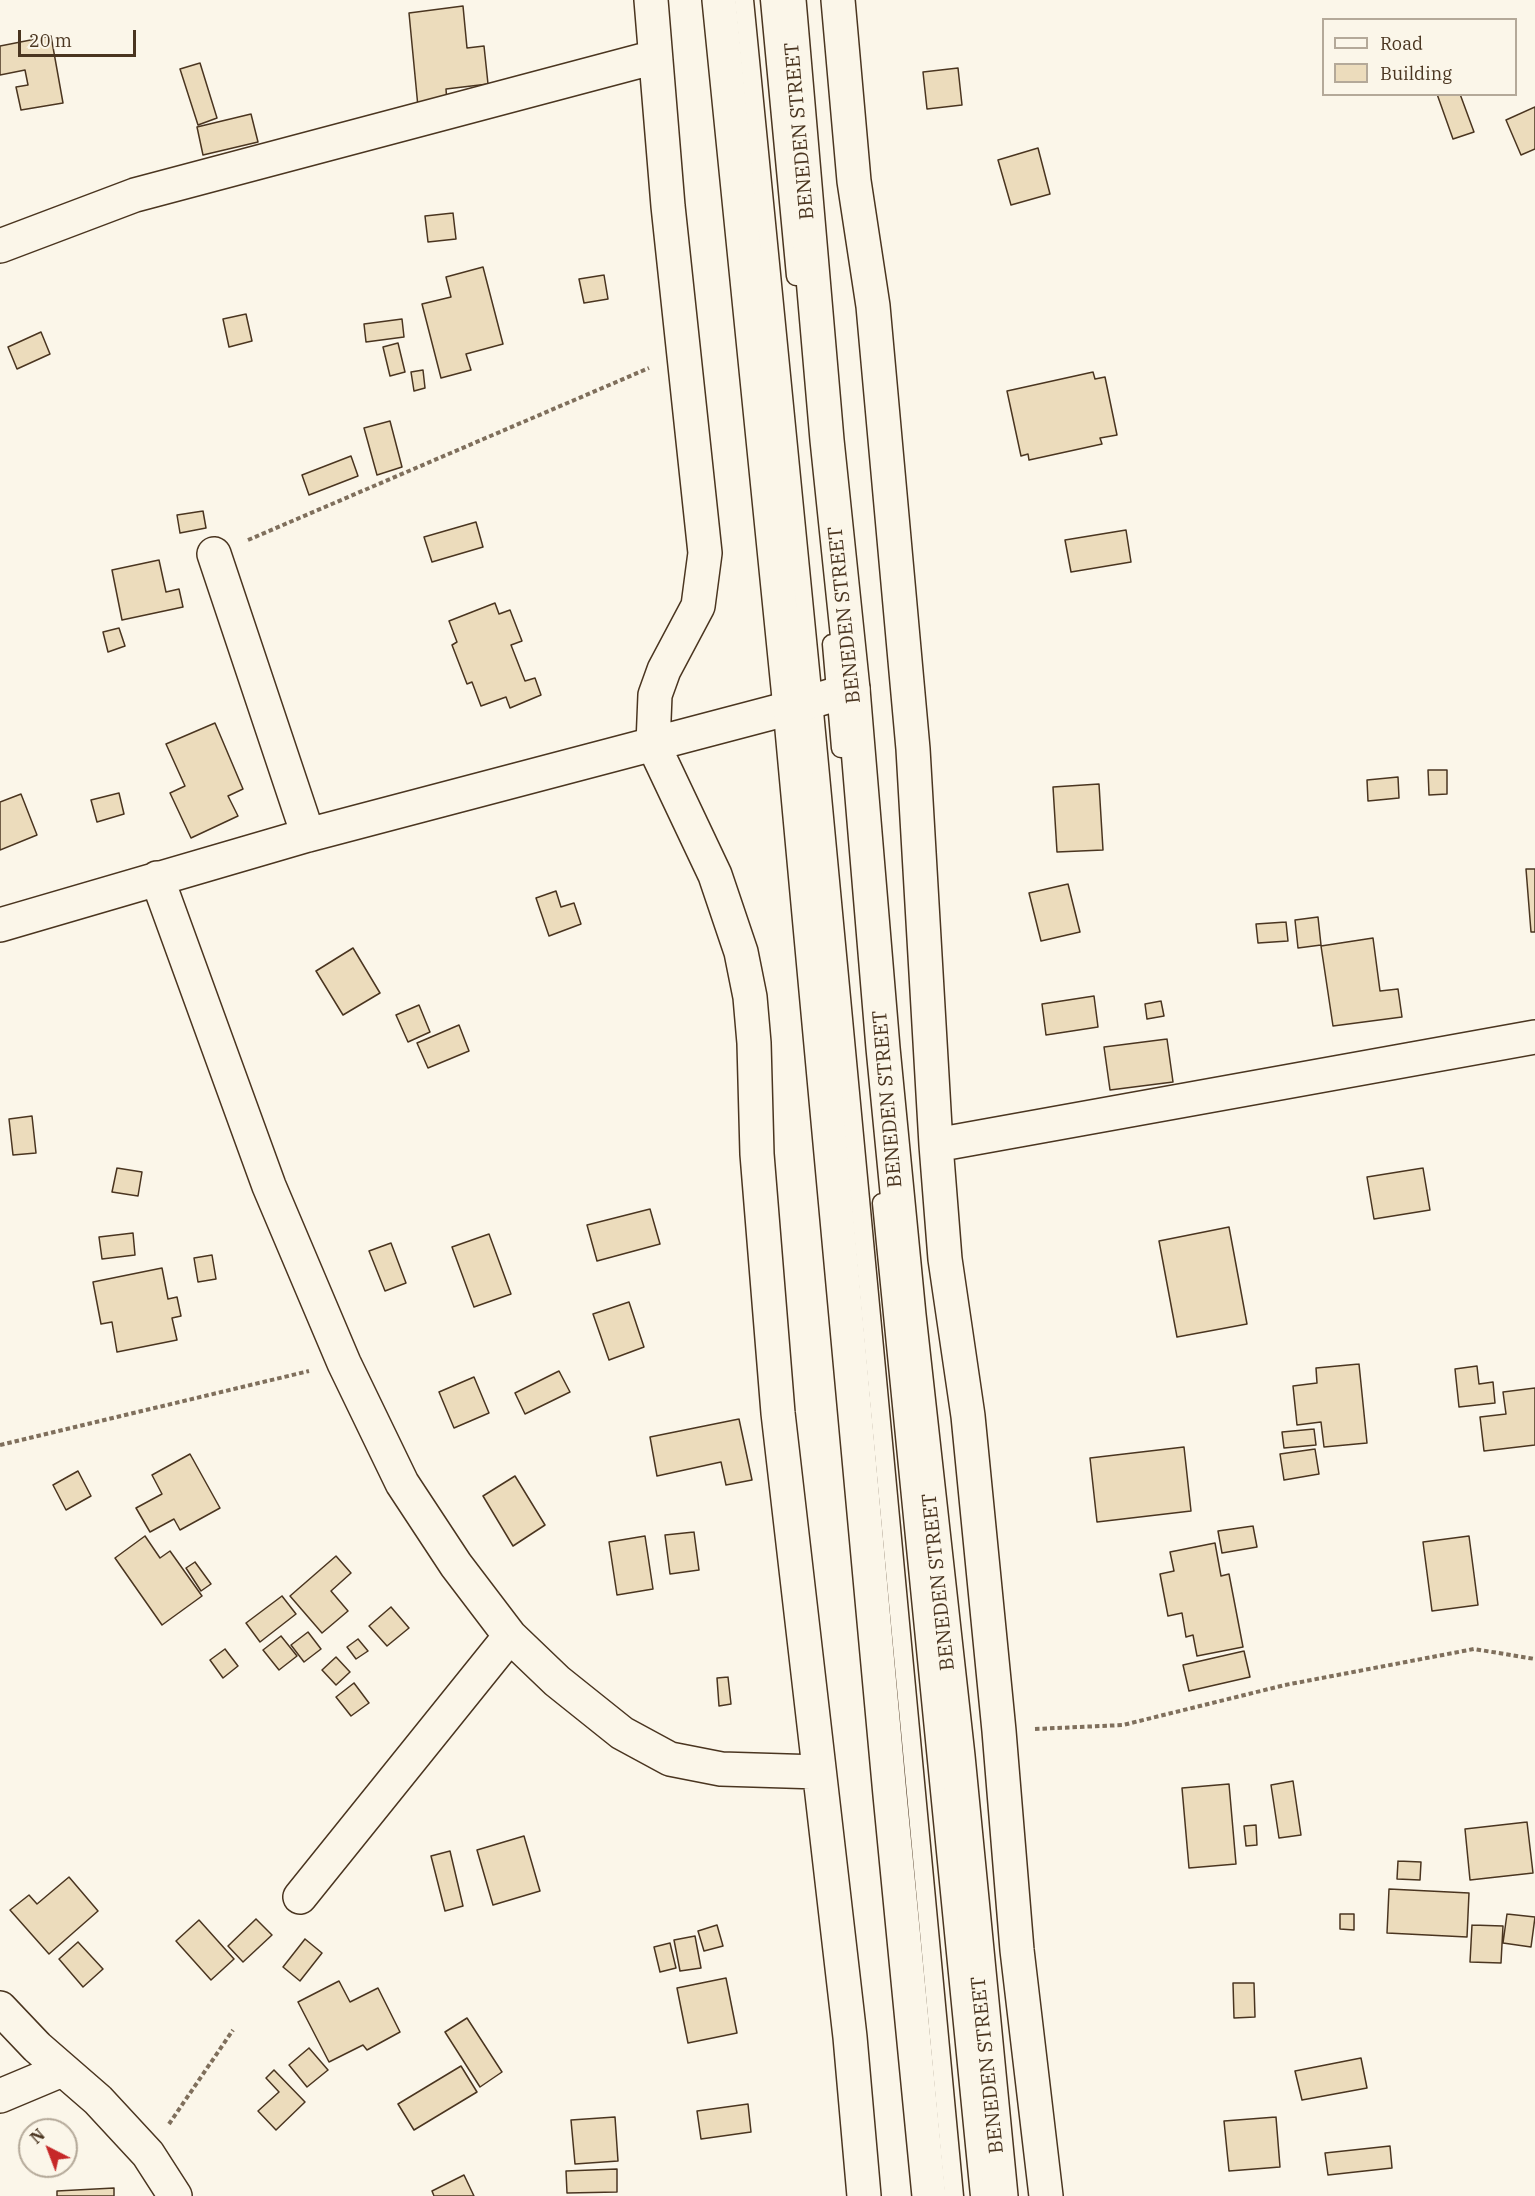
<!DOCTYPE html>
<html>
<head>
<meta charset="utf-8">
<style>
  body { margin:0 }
  #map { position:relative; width:1535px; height:2196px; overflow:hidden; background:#fbf6e9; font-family:"IBM Plex Serif",serif }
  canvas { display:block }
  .legend { position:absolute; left:1322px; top:18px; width:195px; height:78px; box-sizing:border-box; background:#fbf6e9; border:2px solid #b4a999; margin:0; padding:8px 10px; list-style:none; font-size:18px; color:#4a3520 }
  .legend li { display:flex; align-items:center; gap:12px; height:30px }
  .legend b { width:30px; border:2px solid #b4a999 }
  .north { position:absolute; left:18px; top:2118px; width:60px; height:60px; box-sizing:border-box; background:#fbf6e9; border:2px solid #b4a999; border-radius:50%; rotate:318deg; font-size:16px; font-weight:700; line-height:24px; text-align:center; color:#4a3520 }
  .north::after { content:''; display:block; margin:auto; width:21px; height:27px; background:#c62828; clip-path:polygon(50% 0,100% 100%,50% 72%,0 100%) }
  .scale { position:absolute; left:18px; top:30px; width:118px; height:27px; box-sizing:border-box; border:3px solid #4a3520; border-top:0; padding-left:8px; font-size:18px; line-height:21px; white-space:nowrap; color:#4a3520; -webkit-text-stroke:4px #fbf6e9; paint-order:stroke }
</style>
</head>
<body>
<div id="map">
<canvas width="1535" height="2196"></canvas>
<ul class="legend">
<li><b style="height:8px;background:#fbf6e9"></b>Road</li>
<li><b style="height:16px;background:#ecdcbc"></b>Building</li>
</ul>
<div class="north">N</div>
<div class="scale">20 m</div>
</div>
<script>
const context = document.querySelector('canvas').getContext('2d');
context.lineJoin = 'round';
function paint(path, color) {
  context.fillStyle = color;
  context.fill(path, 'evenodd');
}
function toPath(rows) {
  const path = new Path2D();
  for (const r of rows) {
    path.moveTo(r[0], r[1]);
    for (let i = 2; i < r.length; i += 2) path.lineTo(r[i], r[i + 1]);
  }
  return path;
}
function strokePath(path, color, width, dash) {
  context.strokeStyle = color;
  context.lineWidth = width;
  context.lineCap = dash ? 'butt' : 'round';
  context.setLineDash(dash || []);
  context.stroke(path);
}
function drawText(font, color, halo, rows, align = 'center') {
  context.font = font + ' "IBM Plex Serif",serif';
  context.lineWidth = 4.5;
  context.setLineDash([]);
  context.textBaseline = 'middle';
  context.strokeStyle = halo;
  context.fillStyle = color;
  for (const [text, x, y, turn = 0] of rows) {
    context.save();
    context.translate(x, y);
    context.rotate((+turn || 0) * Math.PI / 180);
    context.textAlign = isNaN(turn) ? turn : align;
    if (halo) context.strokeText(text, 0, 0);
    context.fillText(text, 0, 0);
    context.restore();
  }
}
const building = toPath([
  [463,6,467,48,484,46,488,84,446,89,447,103,418,107,409,13,463,6],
  [51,36,63,103,21,110,16,87,28,85,25,70,0,75,0,46,51,36],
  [200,63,217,118,198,125,180,69,200,63],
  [958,68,962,105,927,109,923,72,958,68],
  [1437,94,1460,94,1474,132,1453,139,1437,94],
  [1535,107,1535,149,1521,155,1506,120,1535,107],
  [251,114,258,142,203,155,197,127,251,114],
  [1038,148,1050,194,1011,205,998,160,1038,148],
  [453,213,456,239,428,242,425,216,453,213],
  [483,267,503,344,466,354,471,370,441,378,422,304,451,297,446,277,483,267],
  [604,275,608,299,584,303,579,279,604,275],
  [246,314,252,341,229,347,223,319,246,314],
  [402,319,404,337,366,342,364,324,402,319],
  [41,332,50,354,17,369,8,347,41,332],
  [398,343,405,372,390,376,383,347,398,343],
  [423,370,425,388,414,391,411,372,423,370],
  [1093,372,1095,379,1105,377,1117,435,1100,438,1102,444,1029,460,1028,454,1021,456,1007,391,1093,372],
  [390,421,402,467,377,475,364,428,390,421],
  [351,456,358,476,309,495,302,475,351,456],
  [203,511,206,528,180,533,177,515,203,511],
  [476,522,483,547,432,562,424,537,476,522],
  [1126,530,1131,562,1071,572,1065,540,1126,530],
  [159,560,166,592,179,589,183,607,122,620,112,570,159,560],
  [495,603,499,614,510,610,522,641,511,645,525,681,535,678,541,695,510,708,506,697,481,706,472,682,467,684,452,645,457,642,449,621,495,603],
  [119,628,125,646,108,652,103,632,119,628],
  [215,723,243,789,228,796,238,816,191,838,170,793,185,786,166,744,215,723],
  [1428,770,1447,770,1447,794,1429,795,1428,770],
  [1398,777,1399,798,1368,801,1367,780,1398,777],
  [1099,784,1103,850,1057,852,1053,787,1099,784],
  [119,793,124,814,97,822,91,800,119,793],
  [21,794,37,835,0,850,0,802,21,794],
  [1526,869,1535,869,1535,932,1531,932,1526,869],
  [1068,884,1080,932,1041,941,1029,893,1068,884],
  [556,891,561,907,574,903,581,924,549,936,536,898,556,891],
  [1318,917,1321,945,1298,948,1295,920,1318,917],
  [1286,922,1288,941,1258,943,1256,924,1286,922],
  [1373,938,1380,991,1398,989,1402,1017,1333,1026,1321,946,1373,938],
  [353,948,380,993,343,1015,316,971,353,948],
  [1094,996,1098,1027,1046,1035,1042,1004,1094,996],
  [1161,1001,1164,1016,1147,1019,1145,1004,1161,1001],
  [419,1005,430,1032,408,1042,396,1015,419,1005],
  [459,1025,469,1051,428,1068,417,1043,459,1025],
  [1167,1039,1173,1082,1110,1090,1104,1047,1167,1039],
  [32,1116,36,1153,13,1155,9,1119,32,1116],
  [117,1168,142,1172,138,1196,112,1192,117,1168],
  [1423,1168,1430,1210,1374,1219,1367,1177,1423,1168],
  [650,1209,660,1244,597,1261,587,1225,650,1209],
  [1229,1227,1247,1324,1177,1337,1159,1241,1229,1227],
  [133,1233,135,1255,102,1259,99,1237,133,1233],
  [489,1234,511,1294,474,1307,452,1247,489,1234],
  [391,1243,406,1283,385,1291,369,1251,391,1243],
  [212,1255,216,1279,198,1282,194,1258,212,1255],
  [162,1268,168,1299,177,1297,181,1316,172,1318,177,1340,117,1352,112,1322,101,1324,93,1282,162,1268],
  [629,1302,644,1347,609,1360,593,1314,629,1302],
  [1359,1364,1367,1443,1324,1447,1321,1422,1297,1425,1293,1386,1317,1383,1316,1368,1359,1364],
  [1477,1366,1479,1384,1493,1382,1495,1403,1459,1407,1455,1369,1477,1366],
  [559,1371,570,1392,525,1414,515,1393,559,1371],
  [474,1377,489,1413,454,1428,439,1392,474,1377],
  [1535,1388,1535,1445,1484,1451,1480,1417,1506,1414,1503,1392,1535,1388],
  [739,1419,752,1480,726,1485,721,1462,657,1476,650,1437,739,1419],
  [1314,1429,1316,1445,1284,1448,1282,1432,1314,1429],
  [1184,1447,1191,1511,1097,1522,1090,1458,1184,1447],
  [1315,1449,1319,1474,1284,1480,1280,1454,1315,1449],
  [190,1454,220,1508,180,1530,174,1519,150,1532,136,1508,162,1494,152,1475,190,1454],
  [78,1471,91,1496,66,1510,53,1485,78,1471],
  [515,1476,545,1525,513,1546,483,1496,515,1476],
  [1253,1526,1257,1547,1222,1553,1218,1531,1253,1526],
  [694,1532,699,1570,670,1574,665,1535,694,1532],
  [145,1536,160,1558,170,1551,202,1596,162,1625,115,1558,145,1536],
  [645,1536,653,1589,617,1595,609,1542,645,1536],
  [1469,1536,1478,1605,1432,1611,1423,1542,1469,1536],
  [1215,1543,1221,1576,1229,1574,1243,1647,1197,1656,1193,1635,1186,1637,1182,1613,1168,1616,1160,1574,1174,1571,1170,1552,1215,1543],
  [336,1556,351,1573,331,1591,348,1611,322,1633,290,1596,336,1556],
  [195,1562,211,1584,201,1591,186,1568,195,1562],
  [282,1596,296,1614,260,1642,246,1623,282,1596],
  [391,1607,409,1628,387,1646,369,1626,391,1607],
  [308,1632,321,1649,304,1662,291,1645,308,1632],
  [281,1636,297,1656,279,1670,263,1650,281,1636],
  [358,1639,368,1651,356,1659,347,1647,358,1639],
  [225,1649,238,1666,223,1678,210,1660,225,1649],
  [1244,1651,1250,1677,1189,1691,1183,1665,1244,1651],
  [336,1657,350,1672,336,1685,322,1670,336,1657],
  [728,1677,731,1704,719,1706,717,1678,728,1677],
  [354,1683,369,1703,351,1716,336,1697,354,1683],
  [1293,1781,1301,1835,1279,1838,1271,1785,1293,1781],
  [1229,1784,1236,1864,1189,1868,1182,1788,1229,1784],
  [1527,1822,1533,1873,1470,1880,1465,1829,1527,1822],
  [1256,1825,1257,1845,1246,1846,1244,1826,1256,1825],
  [524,1836,540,1891,493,1905,477,1850,524,1836],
  [450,1851,463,1906,445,1911,431,1856,450,1851],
  [1398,1861,1421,1862,1420,1880,1397,1879,1398,1861],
  [69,1877,98,1911,49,1954,10,1910,29,1895,37,1904,69,1877],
  [1389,1889,1469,1893,1467,1937,1387,1933,1389,1889],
  [1340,1914,1354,1914,1354,1930,1340,1929,1340,1914],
  [1507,1914,1535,1917,1531,1947,1503,1943,1507,1914],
  [256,1919,272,1935,243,1962,228,1946,256,1919],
  [199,1920,234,1959,211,1980,176,1941,199,1920],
  [717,1925,723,1946,704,1951,698,1931,717,1925],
  [1472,1925,1503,1926,1501,1963,1470,1962,1472,1925],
  [695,1936,701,1968,680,1971,674,1940,695,1936],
  [305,1939,322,1953,300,1981,283,1967,305,1939],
  [78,1942,103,1969,83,1987,59,1959,78,1942],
  [670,1943,676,1968,660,1972,654,1947,670,1943],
  [726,1978,737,2033,688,2043,677,1988,726,1978],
  [339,1981,350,2002,378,1988,400,2032,367,2050,363,2045,329,2062,298,2002,339,1981],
  [1233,1983,1254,1983,1255,2017,1234,2018,1233,1983],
  [467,2018,502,2072,480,2087,445,2032,467,2018],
  [309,2048,328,2070,307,2087,289,2065,309,2048],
  [1361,2058,1367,2088,1302,2100,1295,2071,1361,2058],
  [461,2066,477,2092,414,2130,398,2104,461,2066],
  [274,2070,305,2102,276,2130,258,2111,279,2092,266,2078,274,2070],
  [748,2104,751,2132,701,2139,697,2111,748,2104],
  [615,2117,618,2161,575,2164,571,2120,615,2117],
  [1276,2117,1280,2167,1229,2171,1224,2121,1276,2117],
  [1390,2146,1392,2168,1328,2175,1325,2153,1390,2146],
  [617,2169,617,2192,567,2193,566,2171,617,2169],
  [464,2175,474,2196,434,2196,432,2191,464,2175],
  [114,2188,114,2196,57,2196,57,2191,114,2188]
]);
paint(building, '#ecdcbc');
strokePath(building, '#4a3520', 1.5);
const service = toPath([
  [744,0,813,701,954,2196],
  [770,0,796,276],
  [832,644,841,748],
  [882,1203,980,2196]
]);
const minor = toPath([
  [651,0,668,206,705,553,698,606,664,670,655,695,653,744,715,875,741,952,750,997,754,1043,757,1154,778,1413,850,2037,864,2196],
  [838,0,854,181,873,306,913,749,936,1145,945,1259,968,1416,999,1731,1017,1950,1046,2196],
  [0,246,135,195,655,57],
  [214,554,308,835],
  [157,878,269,1186,344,1363,402,1483,456,1565,510,1636,557,1681,622,1733,670,1759,721,1769,819,1772],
  [0,925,308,835,790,708,853,689],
  [936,1145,1535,1037],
  [300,1897,510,1636],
  [0,2008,37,2047,98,2100,148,2154,175,2196],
  [0,2096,62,2070]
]);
const secondary = toPath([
  [719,0,790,708,890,1795,929,2196],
  [789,0,827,440,853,689,883,1048,909,1315,958,1756,1001,2196]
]);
strokePath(service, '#4a3520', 21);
strokePath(minor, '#4a3520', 36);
strokePath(secondary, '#4a3520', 36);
strokePath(toPath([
  [248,540,649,368],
  [0,1445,309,1371],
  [1035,1729,1123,1725,1285,1685,1474,1649,1535,1659],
  [169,2124,233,2030]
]), '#7f6f5c', 4, [4.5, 3]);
strokePath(service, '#fbf6e9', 18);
strokePath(minor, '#fbf6e9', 33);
strokePath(secondary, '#fbf6e9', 33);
drawText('20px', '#4a3520', '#fbf6e9', [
  ["BENEDEN STREET",800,131,-95],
  ["BENEDEN STREET",845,615,-96],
  ["BENEDEN STREET",888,1099,-95],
  ["BENEDEN STREET",939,1582,-96],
  ["BENEDEN STREET",988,2065,-96]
]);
</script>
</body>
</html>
